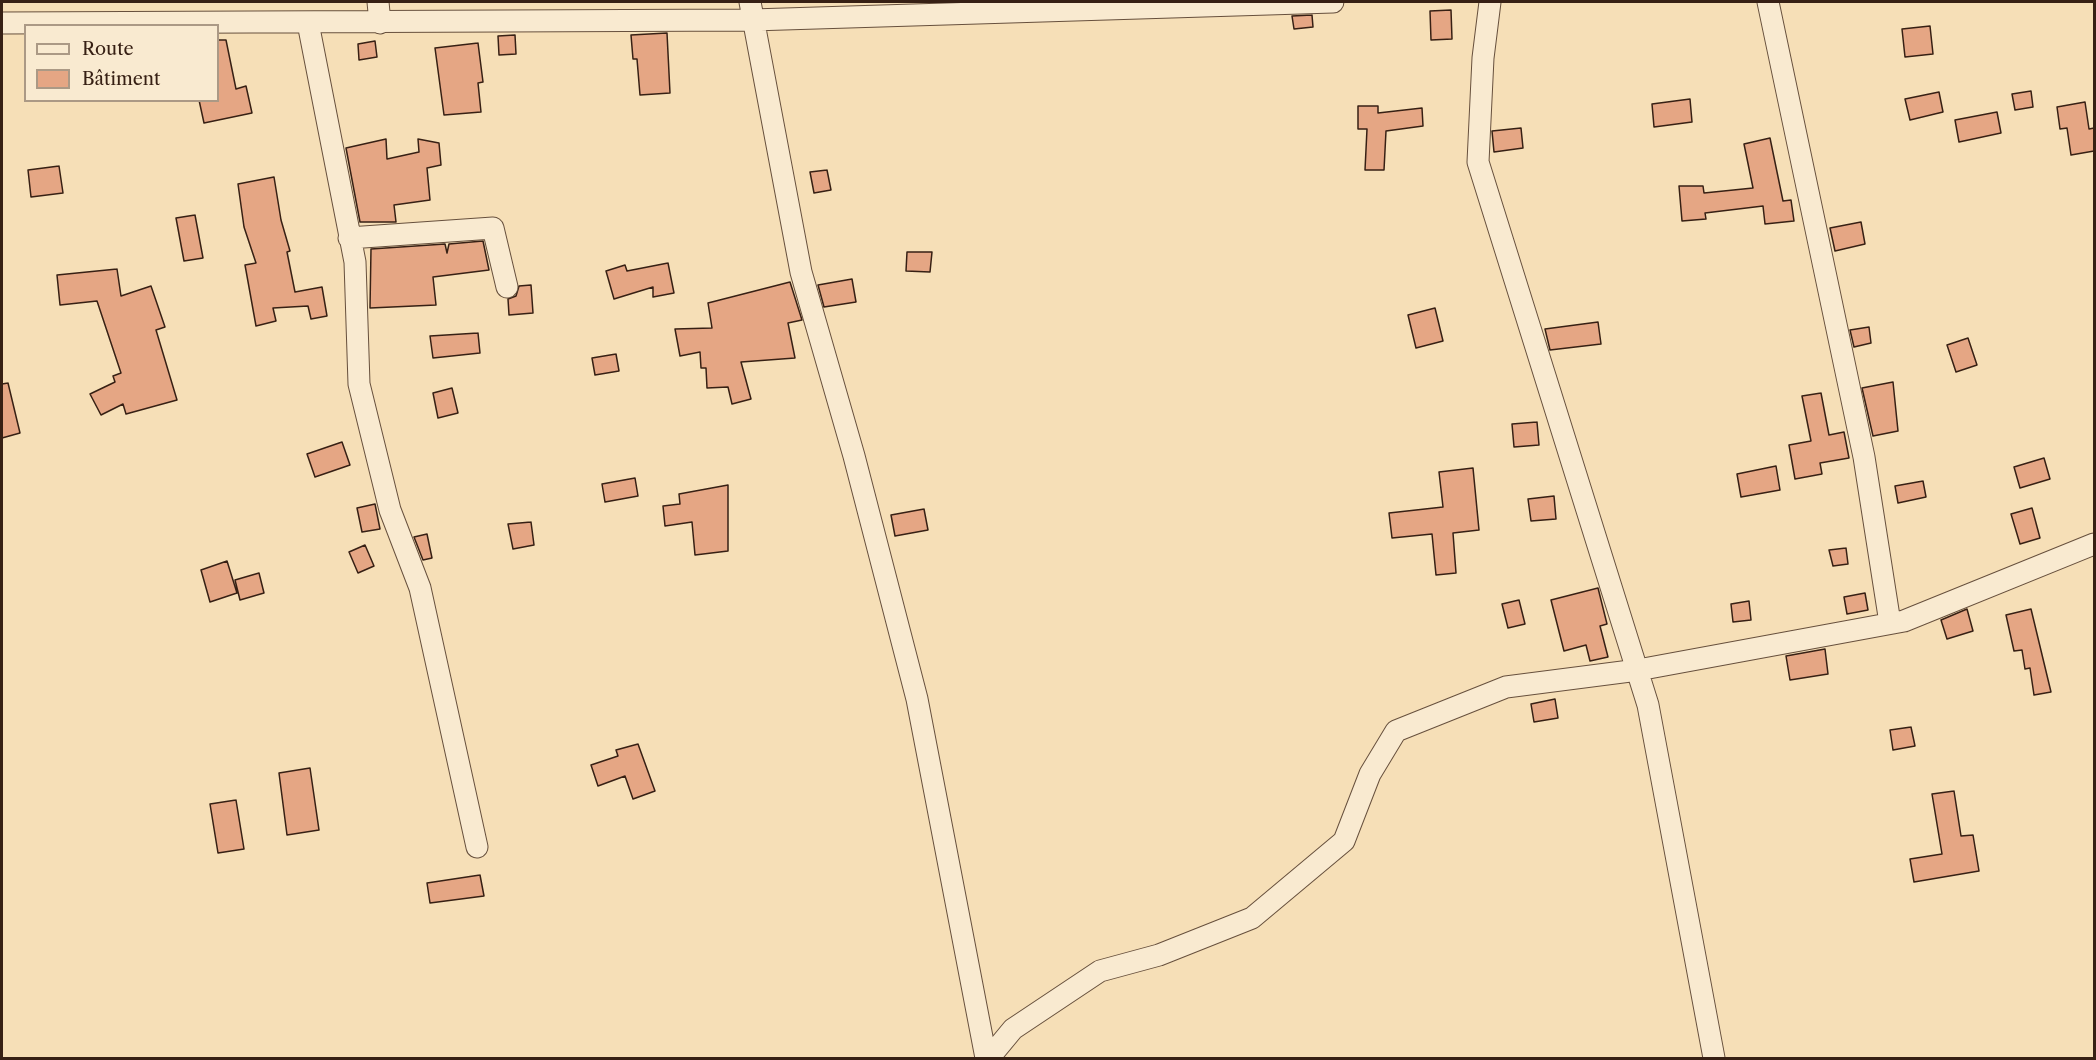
<!DOCTYPE html>
<html>
<head>
<meta charset="utf-8">
<style>
  body { margin:0 }
  #map { position:relative; width:2096px; height:1060px; overflow:hidden; background:#f6dfb7; font-family:"Libre Caslon Text",serif }
  canvas { display:block }
  .frame { position:absolute; inset:0; border:3px solid #372014; pointer-events:none }
  .legend { position:absolute; left:24px; top:24px; width:195px; height:78px; box-sizing:border-box; background:#f9ead0; border:2px solid #ab9985; margin:0; padding:8px 10px; list-style:none; font-size:18px; color:#372014 }
  .legend li { display:flex; align-items:center; gap:12px; height:30px }
  .legend b { width:30px; border:2px solid #ab9985 }
</style>
</head>
<body>
<div id="map">
<canvas width="2096" height="1060"></canvas>
<div class="frame"></div>
<ul class="legend">
<li><b style="height:8px;background:#f9ead0"></b>Route</li>
<li><b style="height:16px;background:#e5a684"></b>Bâtiment</li>
</ul>
</div>
<script>
const context = document.querySelector('canvas').getContext('2d');
context.lineJoin = 'round';
function paint(path, color) {
  context.fillStyle = color;
  context.fill(path, 'evenodd');
}
function toPath(rows) {
  const path = new Path2D();
  for (const r of rows) {
    path.moveTo(r[0], r[1]);
    for (let i = 2; i < r.length; i += 2) path.lineTo(r[i], r[i + 1]);
  }
  return path;
}
function strokePath(path, color, width, dash) {
  context.strokeStyle = color;
  context.lineWidth = width;
  context.lineCap = dash ? 'butt' : 'round';
  context.setLineDash(dash || []);
  context.stroke(path);
}
const building = toPath([
  [1451,10,1452,39,1431,40,1430,11,1451,10],
  [1312,15,1313,27,1294,29,1292,16,1312,15],
  [1930,26,1933,54,1905,57,1902,29,1930,26],
  [667,33,670,93,640,95,637,59,633,59,631,35,667,33],
  [515,35,516,54,499,55,498,36,515,35],
  [218,40,226,40,236,89,246,86,252,113,204,123,199,100,218,100,218,40],
  [375,41,377,57,359,60,358,44,375,41],
  [478,43,483,82,478,83,481,112,444,115,435,48,478,43],
  [2031,91,2033,107,2015,110,2012,94,2031,91],
  [1939,92,1943,112,1910,120,1905,99,1939,92],
  [1690,99,1692,122,1654,127,1652,104,1690,99],
  [2085,102,2089,129,2094,128,2094,151,2071,155,2067,128,2060,129,2057,107,2085,102],
  [1358,106,1378,106,1378,113,1422,108,1423,126,1386,131,1384,170,1365,170,1367,129,1358,129,1358,106],
  [1997,112,2001,133,1959,142,1955,120,1997,112],
  [1521,128,1523,148,1494,152,1492,131,1521,128],
  [1770,138,1783,201,1791,200,1794,221,1765,224,1763,206,1705,213,1706,219,1682,221,1679,186,1703,186,1704,193,1753,188,1744,144,1770,138],
  [386,139,387,159,419,152,418,139,439,143,441,165,427,168,430,200,394,205,396,222,360,222,346,148,386,139],
  [59,166,63,193,31,197,28,170,59,166],
  [827,170,831,190,814,193,810,172,827,170],
  [274,177,281,220,290,251,287,252,295,292,322,287,327,316,311,319,308,306,273,308,276,321,256,326,245,265,256,263,244,227,238,184,274,177],
  [195,215,203,258,184,261,176,218,195,215],
  [1861,222,1865,244,1835,251,1830,228,1861,222],
  [483,241,489,270,433,277,436,305,370,308,371,249,445,244,447,253,449,244,483,241],
  [907,252,932,252,930,272,906,271,907,252],
  [668,263,674,293,653,297,653,287,614,299,606,271,625,265,627,271,668,263],
  [117,269,121,296,151,286,165,327,156,330,177,400,126,414,123,404,101,415,90,394,115,382,113,376,121,373,97,301,60,305,57,275,117,269],
  [852,279,856,302,824,307,818,285,852,279],
  [790,282,802,320,788,323,795,358,741,362,751,399,732,404,728,387,707,388,706,368,701,368,700,352,680,356,675,329,712,328,708,303,790,282],
  [531,285,533,313,509,315,508,299,516,296,519,286,531,285],
  [1435,308,1443,341,1416,348,1408,315,1435,308],
  [1598,322,1601,344,1550,350,1545,329,1598,322],
  [1869,327,1871,343,1854,347,1850,330,1869,327],
  [478,333,480,353,433,358,430,336,478,333],
  [1968,338,1977,365,1956,372,1947,345,1968,338],
  [616,354,619,371,595,375,592,358,616,354],
  [1893,382,1898,431,1873,436,1862,388,1893,382],
  [8,383,20,433,2,438,2,384,8,383],
  [452,388,458,413,438,418,433,393,452,388],
  [1821,393,1829,435,1844,432,1849,458,1820,463,1822,474,1795,479,1789,445,1811,441,1802,396,1821,393],
  [1537,422,1539,445,1514,447,1512,424,1537,422],
  [342,442,350,465,315,477,307,454,342,442],
  [2044,458,2050,479,2020,488,2014,467,2044,458],
  [1776,466,1780,490,1741,497,1737,474,1776,466],
  [1473,468,1479,530,1453,533,1456,573,1436,575,1432,534,1392,538,1389,513,1443,507,1439,472,1473,468],
  [635,478,638,496,605,502,602,484,635,478],
  [1923,481,1926,497,1898,503,1895,486,1923,481],
  [728,485,728,551,695,555,692,522,665,526,663,506,680,504,679,494,728,485],
  [1554,496,1556,519,1531,521,1528,499,1554,496],
  [375,504,380,529,362,532,357,508,375,504],
  [2032,508,2040,538,2020,544,2011,514,2032,508],
  [924,509,928,530,895,536,891,515,924,509],
  [531,522,534,545,513,549,508,524,531,522],
  [427,534,432,558,423,560,414,537,427,534],
  [365,545,374,566,358,573,349,552,365,545],
  [1846,548,1848,564,1833,566,1829,550,1846,548],
  [227,561,237,593,210,602,201,570,227,561],
  [259,573,264,593,240,600,235,580,259,573],
  [1598,588,1607,624,1600,626,1608,657,1590,661,1586,645,1564,651,1551,600,1598,588],
  [1865,593,1868,610,1847,614,1844,597,1865,593],
  [1519,600,1525,624,1508,628,1502,604,1519,600],
  [1749,601,1751,620,1733,622,1731,604,1749,601],
  [1967,609,1973,631,1947,639,1941,620,1967,609],
  [2031,609,2051,692,2034,695,2030,668,2025,669,2022,650,2014,651,2006,615,2031,609],
  [1825,649,1828,674,1790,680,1786,656,1825,649],
  [1555,699,1558,718,1534,722,1531,704,1555,699],
  [1911,727,1915,746,1893,750,1890,730,1911,727],
  [638,744,655,791,633,799,625,776,598,786,591,765,618,756,616,750,638,744],
  [310,768,319,830,287,835,279,773,310,768],
  [1954,791,1961,836,1973,835,1979,871,1914,882,1910,859,1942,854,1932,794,1954,791],
  [236,800,244,849,218,853,210,804,236,800],
  [480,875,484,896,430,903,427,883,480,875]
]);
paint(building, '#e5a684');
strokePath(building, '#372014', 1.5);
const minor = toPath([
  [378,2,380,23],
  [750,2,801,272,854,456,917,699,986,1058],
  [1490,2,1483,58,1478,162,1648,705,1714,1058],
  [1768,2,1864,457,1890,623],
  [2,23,752,20,1333,2],
  [308,23,355,262,359,384,390,510,420,588,477,847],
  [349,238,493,228,507,287],
  [989,1058,1013,1029,1100,971,1159,955,1252,918,1344,841,1370,774,1396,731,1506,687,1638,670,1904,621,2094,544]
]);
strokePath(minor, '#67503d', 23);
strokePath(minor, '#f9ead0', 21);
</script>
</body>
</html>
